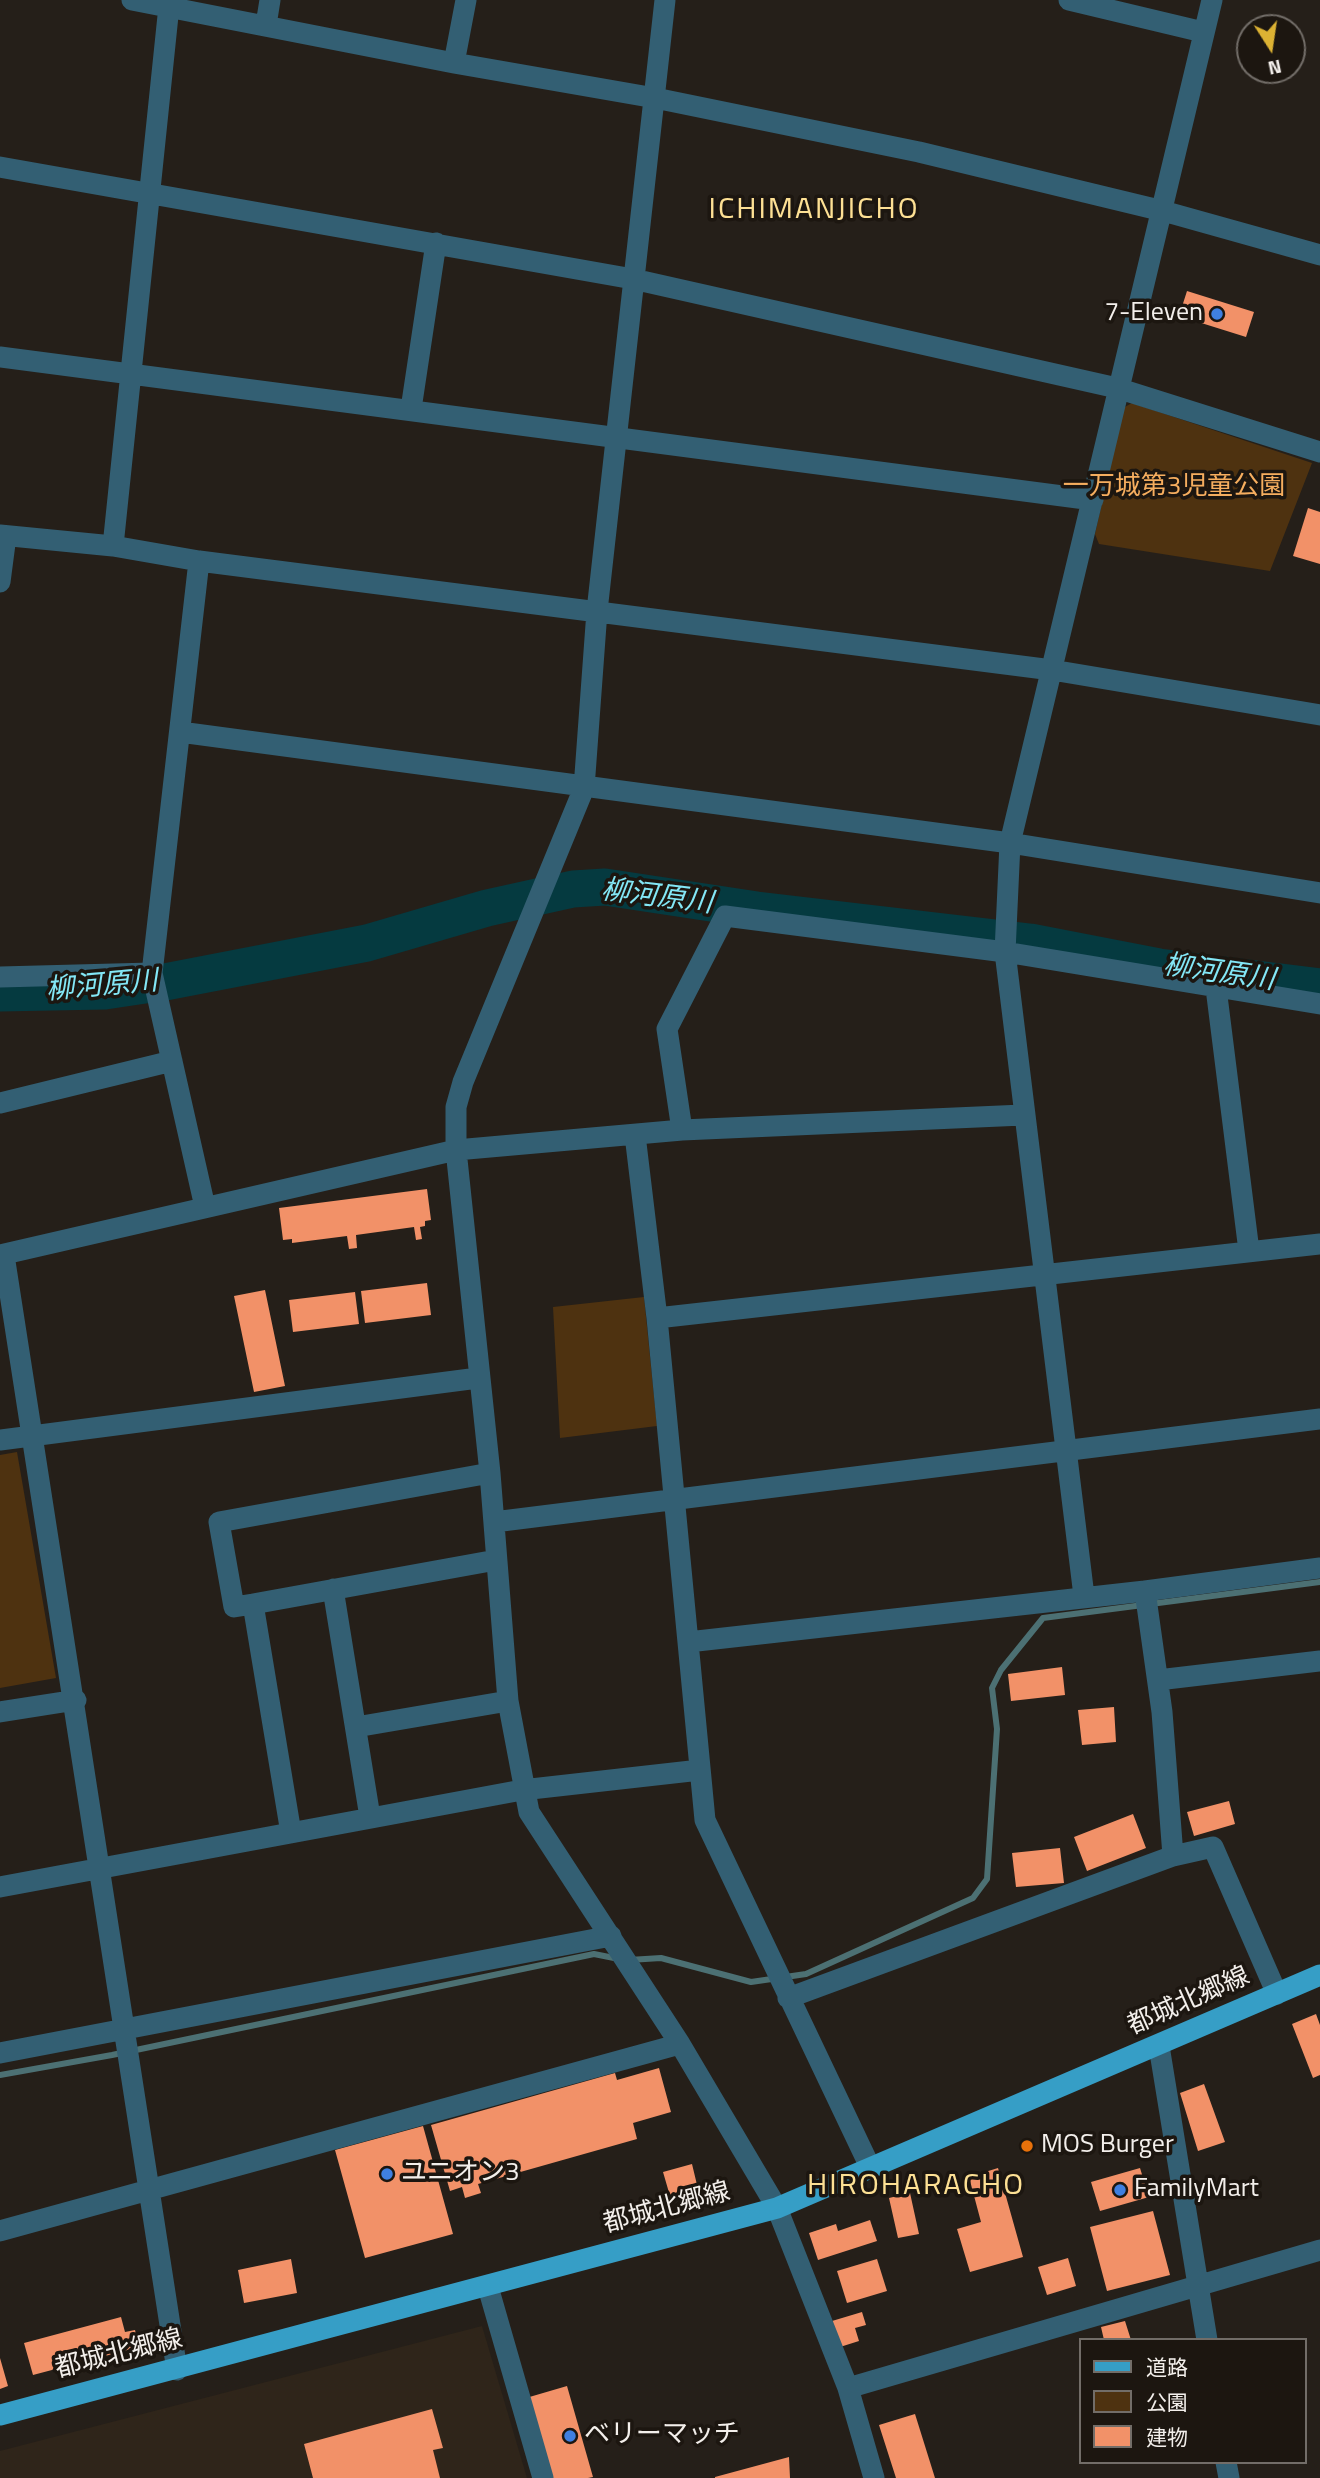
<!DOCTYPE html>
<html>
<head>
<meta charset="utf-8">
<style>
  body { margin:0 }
  #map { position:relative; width:1320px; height:2478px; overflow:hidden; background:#251f19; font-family:"Titillium Web","Noto Sans JP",sans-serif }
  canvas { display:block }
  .legend { position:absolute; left:1079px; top:2338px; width:228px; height:126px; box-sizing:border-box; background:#1c1610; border:2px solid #726d68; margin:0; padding:9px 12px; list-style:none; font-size:21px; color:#f3efeb }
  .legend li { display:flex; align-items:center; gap:14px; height:35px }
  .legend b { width:35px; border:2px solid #726d68 }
  .north { position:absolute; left:1236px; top:14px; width:70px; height:70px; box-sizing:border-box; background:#1c1610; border:2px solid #726d68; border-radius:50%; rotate:168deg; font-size:19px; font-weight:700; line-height:28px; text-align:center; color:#f3efeb }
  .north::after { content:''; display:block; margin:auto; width:24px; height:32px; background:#dcb233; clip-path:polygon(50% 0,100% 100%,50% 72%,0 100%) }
</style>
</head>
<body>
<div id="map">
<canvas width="1320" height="2478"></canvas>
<ul class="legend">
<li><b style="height:9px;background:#369ec6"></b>道路</li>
<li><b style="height:19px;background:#4e3210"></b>公園</li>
<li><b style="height:19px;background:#f29168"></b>建物</li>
</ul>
<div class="north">N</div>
</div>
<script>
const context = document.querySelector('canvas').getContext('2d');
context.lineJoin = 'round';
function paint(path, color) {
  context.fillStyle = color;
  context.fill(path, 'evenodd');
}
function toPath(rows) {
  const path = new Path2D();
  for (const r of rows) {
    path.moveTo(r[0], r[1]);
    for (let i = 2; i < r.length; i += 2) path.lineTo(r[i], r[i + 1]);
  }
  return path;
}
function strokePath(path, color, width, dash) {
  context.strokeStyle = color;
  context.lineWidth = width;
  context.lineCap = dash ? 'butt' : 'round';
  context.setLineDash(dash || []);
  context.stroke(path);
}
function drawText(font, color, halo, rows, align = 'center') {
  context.font = font + ' "Titillium Web","Noto Sans JP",sans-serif';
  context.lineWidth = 7;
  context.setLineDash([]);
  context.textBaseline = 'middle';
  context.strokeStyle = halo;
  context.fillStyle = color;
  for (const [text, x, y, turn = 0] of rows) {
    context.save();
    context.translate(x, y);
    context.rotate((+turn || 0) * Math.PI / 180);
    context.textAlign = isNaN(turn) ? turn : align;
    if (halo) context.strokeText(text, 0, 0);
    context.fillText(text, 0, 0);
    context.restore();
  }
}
paint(toPath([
  [482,2326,527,2478,0,2478,0,2451]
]), '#2f251a');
paint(toPath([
  [1132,403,1312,463,1270,571,1099,544,1095,534,1123,408],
  [644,1297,657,1426,560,1438,553,1307],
  [17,1452,56,1678,0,1688,0,1455]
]), '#4e3210');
strokePath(toPath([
  [629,1960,661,1958,751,1982,806,1974,973,1898,987,1879,997,1729,992,1688,1001,1670,1043,1618,1320,1582],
  [0,2075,112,2055,594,1954,619,1959]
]), '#4c7073', 6);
strokePath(toPath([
  [0,993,105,991,165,982,367,943,487,908,573,889,605,887,757,910,1030,942,1159,967,1320,987]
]), '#053a40', 37);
paint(toPath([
  [1187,291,1254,312,1246,337,1179,316],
  [1308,508,1320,512,1320,564,1293,556],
  [427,1189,431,1220,425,1221,425,1226,420,1227,422,1239,416,1240,414,1227,356,1235,357,1248,349,1249,347,1236,292,1243,292,1239,283,1240,279,1208],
  [427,1283,431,1315,365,1323,361,1291],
  [265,1290,285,1386,254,1392,234,1296],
  [355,1292,359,1324,293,1332,289,1300],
  [1062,1667,1065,1695,1011,1701,1008,1674],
  [1114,1707,1116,1742,1082,1745,1078,1710],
  [1229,1801,1235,1824,1194,1836,1187,1812],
  [1133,1814,1146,1848,1087,1871,1074,1837],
  [1060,1848,1064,1883,1016,1887,1012,1853],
  [1316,2014,1320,2025,1320,2075,1313,2078,1292,2024],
  [659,2068,671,2112,633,2123,637,2139,478,2184,481,2193,465,2198,462,2187,450,2191,431,2125,615,2073,617,2080],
  [1204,2084,1225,2142,1198,2151,1180,2093],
  [423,2126,453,2234,365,2258,335,2150],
  [692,2164,698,2189,670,2196,663,2172],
  [998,2168,1023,2257,970,2272,957,2229,981,2222,969,2177],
  [1140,2168,1149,2197,1100,2211,1091,2182],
  [910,2193,919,2234,898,2238,889,2198],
  [1153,2211,1170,2275,1107,2291,1090,2227],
  [870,2220,877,2241,818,2260,809,2233,836,2224,838,2231],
  [1068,2258,1076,2286,1047,2295,1038,2267],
  [291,2259,297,2293,244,2303,238,2270],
  [877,2259,887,2291,847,2303,837,2271],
  [862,2312,866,2325,855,2328,859,2341,840,2347,832,2321],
  [121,2317,125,2332,135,2330,139,2347,33,2375,24,2343],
  [1125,2321,1131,2340,1104,2340,1101,2327],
  [0,2358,8,2386,0,2389],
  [567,2386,593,2477,588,2478,548,2478,526,2398],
  [432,2409,443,2448,433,2450,440,2478,313,2478,304,2444],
  [915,2414,935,2478,896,2478,879,2425],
  [789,2457,790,2478,715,2478,715,2477]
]), '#f29168');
strokePath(toPath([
  [132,0,454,63,655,98,919,152,1163,211,1320,255],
  [665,0,597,611,584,788,463,1082,456,1107,456,1150,490,1473,508,1701,529,1812,680,2044,777,2208,848,2388,874,2478],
  [1069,0,1203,32],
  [266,25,270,0],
  [454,63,466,0],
  [0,167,633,279,1117,388,1320,452],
  [0,357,1093,500],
  [411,409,436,243],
  [0,535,113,546,199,561,1052,670,1320,715],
  [113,546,169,6],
  [199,561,152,973,205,1207],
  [0,582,6,536],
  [180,732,1010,843,1320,893],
  [0,977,152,973],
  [1216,988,1249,1251],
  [0,1103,172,1061],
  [682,1130,667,1029,725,916,1005,952,1320,1004],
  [635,1135,657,1318,705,1820,871,2169],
  [0,1255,456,1150,682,1130,1023,1115],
  [4,1255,177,2370],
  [657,1318,1320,1244],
  [0,1440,478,1378],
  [494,1522,1320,1419],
  [333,1589,370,1817],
  [1145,1591,1162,1712,1173,1856],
  [1084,1596,1005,952,1010,843,1212,0],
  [253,1604,234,1607,219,1522,490,1473],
  [688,1642,1145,1591,1320,1568],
  [1158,1680,1320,1661],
  [0,1712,76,1700],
  [356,1727,508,1701],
  [291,1833,253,1604,496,1560],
  [0,1887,522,1790,700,1770],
  [788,1998,1173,1856,1213,1847,1277,1994],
  [1159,2046,1207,2340],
  [0,2053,611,1936],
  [0,2231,680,2044],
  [488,2287,543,2478],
  [848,2388,1320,2250],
  [1226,2462,1229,2478]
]), '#335f73', 21);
strokePath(toPath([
  [0,2415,777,2208,1320,1975]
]), '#369ec6', 21);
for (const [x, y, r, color] of [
  [1217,314,7,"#3f7fe0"],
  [1027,2146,7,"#e8710a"],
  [387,2174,7,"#3f7fe0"],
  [1120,2190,7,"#3f7fe0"],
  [570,2436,7,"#3f7fe0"]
]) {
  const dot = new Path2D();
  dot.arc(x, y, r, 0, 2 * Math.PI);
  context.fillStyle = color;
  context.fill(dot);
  strokePath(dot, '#1c1610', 2.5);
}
drawText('26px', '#f3efeb', '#1c1610', [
  ["7-Eleven",1203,314,"right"],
  ["MOS Burger",1041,2146],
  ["ユニオン3",401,2174],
  ["FamilyMart",1134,2190],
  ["ベリーマッチ",584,2436]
], 'left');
drawText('26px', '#f6ae5f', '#1c1610', [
  ["一万城第3児童公園",1174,488]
]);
drawText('26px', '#f3efeb', '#1c1610', [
  ["都城北郷線",1189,2002,-24],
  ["都城北郷線",667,2209,-15],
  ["都城北郷線",119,2355,-14]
]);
drawText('italic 28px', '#83e7f6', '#1c1610', [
  ["柳河原川",657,898,7],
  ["柳河原川",1219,974,8],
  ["柳河原川",102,987,-5]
]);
context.letterSpacing = '2px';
drawText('30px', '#fde094', '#1c1610', [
  ["ICHIMANJICHO",814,211],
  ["HIROHARACHO",916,2187]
]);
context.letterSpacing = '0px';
</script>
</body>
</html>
